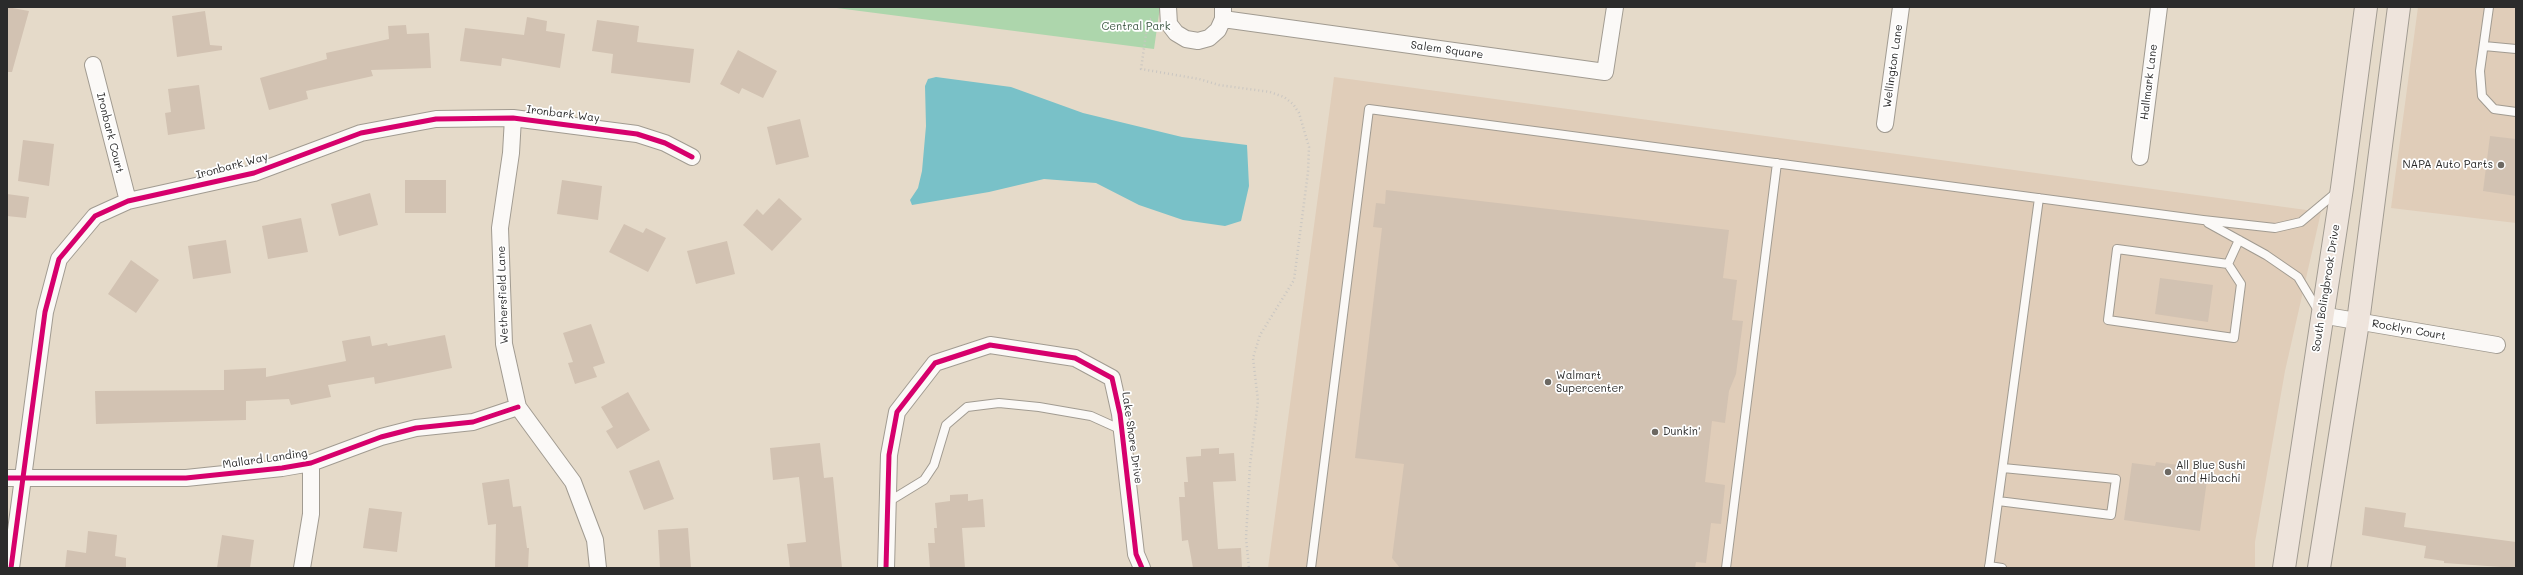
<!DOCTYPE html>
<html>
<head>
<meta charset="utf-8">
<style>
  body { margin:0 }
  #map { position:relative; width:2523px; height:575px; overflow:hidden; background:#e5dac9; font-family:Mali,sans-serif }
  canvas { display:block }
  .frame { position:absolute; inset:0; border:8px solid #2b2b2b; pointer-events:none }
</style>
</head>
<body>
<div id="map">
<canvas width="2523" height="575"></canvas>
<div class="frame"></div>
</div>
<script>
const context = document.querySelector('canvas').getContext('2d');
context.lineJoin = 'round';
function paint(path, color) {
  context.fillStyle = color;
  context.fill(path, 'evenodd');
}
function toPath(rows) {
  const path = new Path2D();
  for (const r of rows) {
    path.moveTo(r[0], r[1]);
    for (let i = 2; i < r.length; i += 2) path.lineTo(r[i], r[i + 1]);
  }
  return path;
}
function strokePath(path, color, width, dash) {
  context.strokeStyle = color;
  context.lineWidth = width;
  context.lineCap = dash ? 'butt' : 'round';
  context.setLineDash(dash || []);
  context.stroke(path);
}
function drawText(font, color, halo, rows, align = 'center') {
  context.font = font + ' Mali,sans-serif';
  context.lineWidth = 3.5;
  context.setLineDash([]);
  context.textBaseline = 'middle';
  context.strokeStyle = halo;
  context.fillStyle = color;
  for (const [text, x, y, turn = 0] of rows) {
    context.save();
    context.translate(x, y);
    context.rotate((+turn || 0) * Math.PI / 180);
    context.textAlign = isNaN(turn) ? turn : align;
    if (halo) context.strokeText(text, 0, 0);
    context.fillText(text, 0, 0);
    context.restore();
  }
}
paint(toPath([
  [2418,7,2516,7,2516,223,2391,208],
  [1334,77,2321,212,2285,371,2255,542,2255,568,1268,568]
]), '#e0cdb9');
paint(toPath([
  [829,7,1160,7,1154,49]
]), '#add6ac');
paint(toPath([
  [936,77,1011,87,1083,113,1182,137,1247,145,1249,186,1241,221,1225,226,1183,220,1139,205,1096,183,1044,179,989,192,912,205,910,200,918,188,922,171,926,126,925,86,928,79]
]), '#79c1c8');
paint(toPath([
  [7,7,29,11,12,72,7,72],
  [205,11,210,45,222,46,222,50,177,57,172,16],
  [527,17,547,21,546,31,565,34,560,68,502,58,501,66,460,61,465,28,524,35],
  [597,20,639,26,637,42,694,49,690,83,611,73,613,54,592,51],
  [406,25,407,34,429,33,431,68,371,70,373,76,306,91,308,99,269,110,260,78,327,59,326,53,389,39,388,26],
  [738,50,777,71,763,98,742,88,739,94,720,84],
  [199,85,205,129,168,135,165,113,171,112,168,89],
  [800,119,809,157,776,165,767,127],
  [2490,136,2516,139,2516,196,2483,191],
  [23,140,54,144,49,186,18,181],
  [405,180,446,180,446,213,405,213],
  [562,180,602,186,598,220,557,214],
  [1386,190,1729,230,1723,278,1737,280,1732,320,1743,321,1736,374,1729,391,1725,423,1712,421,1705,482,1725,485,1721,524,1711,523,1706,563,1696,562,1695,568,1400,568,1392,558,1404,464,1355,458,1382,228,1373,227,1376,203,1385,204],
  [370,193,378,225,339,236,331,204],
  [7,194,29,197,26,218,7,216],
  [779,198,802,219,772,251,743,225,757,209,763,215],
  [301,218,308,252,268,259,262,226],
  [624,224,643,233,646,228,666,238,648,272,609,252],
  [226,240,231,273,193,279,188,246],
  [727,241,735,274,696,284,687,251],
  [131,260,159,280,136,313,108,294],
  [2160,278,2213,285,2208,322,2155,314],
  [591,324,605,363,593,367,597,377,575,384,568,363,573,362,563,333],
  [445,335,452,368,375,384,374,377,328,385,331,397,291,405,289,399,246,401,246,420,96,424,95,391,224,390,224,370,266,368,266,377,346,361,342,341,370,336,372,346,387,343,388,346],
  [628,392,650,430,617,449,606,431,613,427,601,407],
  [820,443,824,478,833,477,842,568,790,568,787,544,806,542,799,477,773,480,770,448],
  [1219,448,1219,454,1234,453,1236,481,1213,482,1218,549,1241,548,1242,568,1193,568,1188,540,1182,541,1179,497,1185,497,1184,482,1188,482,1186,457,1201,456,1201,449],
  [659,460,674,499,644,510,629,471],
  [2156,462,2186,466,2185,477,2207,480,2200,531,2124,520,2132,463,2155,466],
  [509,479,513,507,521,506,527,548,529,548,528,568,495,568,496,524,488,525,482,483],
  [968,494,968,501,983,499,985,527,962,528,965,568,930,568,928,543,935,543,934,528,937,528,935,503,950,501,950,495],
  [2365,507,2406,513,2404,527,2516,542,2516,568,2444,563,2444,561,2424,558,2426,546,2362,535],
  [369,508,402,512,397,552,363,548],
  [688,528,691,568,660,568,658,530],
  [88,531,117,535,115,556,126,558,126,568,65,568,67,550,86,553],
  [222,535,254,540,250,568,217,568]
]), '#d2c2b2');
const service = toPath([
  [2489,7,2480,71,2482,96,2494,109,2516,112],
  [2484,46,2516,49],
  [2208,223,2266,255,2298,277,2319,312],
  [2117,249,2228,264,2241,284,2234,338,2108,320,2117,249],
  [2228,264,2239,240],
  [1998,501,2111,515,2116,479,2003,468],
  [888,502,924,480,934,465,946,425,967,407,999,403,1039,407,1091,416,1122,430],
  [1989,566,2002,568],
  [1311,568,1369,109,2203,220,2275,228,2301,222,2338,191],
  [1726,568,1777,163],
  [1989,568,2039,198]
]);
const minor = toPath([
  [1168,7,1169,24,1176,33,1186,39,1198,41,1209,38,1218,30,1223,19,1223,7],
  [1223,19,1605,72,1615,7],
  [93,65,128,201],
  [513,118,511,153,500,228,504,344,518,407,573,482,595,540,598,568],
  [1885,124,1901,7],
  [2140,157,2159,7],
  [2321,315,2497,345],
  [7,478,186,478,282,468,311,463,381,437,416,428,473,422,518,407],
  [11,568,45,312,59,259,95,216,128,201,254,173,361,133,436,119,513,118,637,134,665,143,692,157],
  [302,568,311,514,311,463],
  [886,568,889,455,897,412,935,363,990,345,1075,358,1112,378,1120,414,1136,554,1142,568]
]);
const primary = toPath([
  [2284,568,2342,188,2366,7],
  [2319,568,2358,322,2399,7]
]);
strokePath(service, '#a19b91', 10);
strokePath(minor, '#a19b91', 18);
strokePath(primary, '#a19b91', 24);
strokePath(toPath([
  [1151,19,1148,20,1141,69,1199,79,1219,85,1270,92,1284,97,1293,104,1299,113,1309,147,1308,172,1294,280,1260,335,1253,358,1258,401,1250,465,1246,538,1249,568]
]), '#c9c6c2', 2.5, [1, 3]);
strokePath(service, '#fbf9f7', 8);
strokePath(minor, '#fbf9f7', 16);
strokePath(primary, '#eee4dc', 22);
strokePath(toPath([
  [7,478,186,478,282,468,311,463,381,437,416,428,473,422,518,407],
  [11,568,45,312,59,259,95,216,128,201,254,173,361,133,436,119,513,118,637,134,665,143,692,157],
  [886,568,889,455,897,412,935,363,990,345,1075,358,1112,378,1120,414,1136,554,1142,568]
]), '#d6006c', 5);
for (const [x, y, r, color] of [
  [2501,165,4,"#6c6862"],
  [1548,382,4,"#6c6862"],
  [1655,432,4,"#6c6862"],
  [2168,472,4,"#6c6862"]
]) {
  const dot = new Path2D();
  dot.arc(x, y, r, 0, 2 * Math.PI);
  context.fillStyle = color;
  context.fill(dot);
  strokePath(dot, '#fff', 1.5);
}
drawText('11px', '#445d4a', '#fff', [
  ["Central Park",1136,27]
]);
drawText('11px', '#2b2b2b', '#fff', [
  ["Salem Square",1447,50,8],
  ["Wellington Lane",1893,66,-82],
  ["Hallmark Lane",2149,82,-83],
  ["Ironbark Way",563,114,7],
  ["Ironbark Court",110,133,76],
  ["Ironbark Way",232,166,-15],
  ["South Bolingbrook Drive",2326,288,-81],
  ["Wethersfield Lane",503,295,-92],
  ["Rocklyn Court",2409,330,10],
  ["Lake Shore Drive",1132,438,82],
  ["Mallard Landing",265,459,-8]
]);
drawText('11px', '#2b2b2b', '#fff', [
  ["NAPA Auto Parts",2493,165,"right"],
  ["Walmart",1556,376],
  ["Supercenter",1556,389],
  ["Dunkin'",1663,432],
  ["All Blue Sushi",2176,466],
  ["and Hibachi",2176,479]
], 'left');
</script>
</body>
</html>
